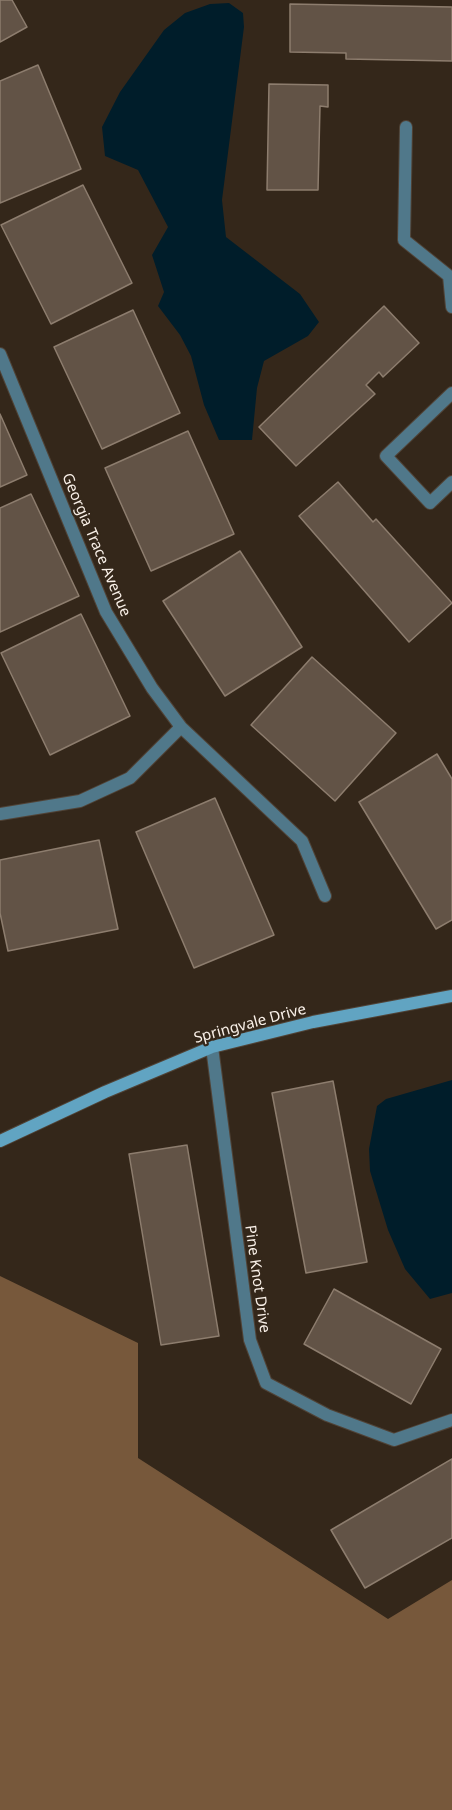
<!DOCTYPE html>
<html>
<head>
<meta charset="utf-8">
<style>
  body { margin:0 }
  canvas { display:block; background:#34271a }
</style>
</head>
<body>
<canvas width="452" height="1810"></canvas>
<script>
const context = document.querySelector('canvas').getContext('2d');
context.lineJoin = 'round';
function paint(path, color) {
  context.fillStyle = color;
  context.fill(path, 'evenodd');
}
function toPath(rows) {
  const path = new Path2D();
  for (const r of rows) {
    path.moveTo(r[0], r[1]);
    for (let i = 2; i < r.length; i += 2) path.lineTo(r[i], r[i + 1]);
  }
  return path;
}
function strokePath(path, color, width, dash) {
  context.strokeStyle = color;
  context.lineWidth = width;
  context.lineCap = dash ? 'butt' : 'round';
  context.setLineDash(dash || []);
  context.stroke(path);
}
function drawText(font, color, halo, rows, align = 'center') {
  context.font = font + ' "Noto Sans",sans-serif';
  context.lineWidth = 4.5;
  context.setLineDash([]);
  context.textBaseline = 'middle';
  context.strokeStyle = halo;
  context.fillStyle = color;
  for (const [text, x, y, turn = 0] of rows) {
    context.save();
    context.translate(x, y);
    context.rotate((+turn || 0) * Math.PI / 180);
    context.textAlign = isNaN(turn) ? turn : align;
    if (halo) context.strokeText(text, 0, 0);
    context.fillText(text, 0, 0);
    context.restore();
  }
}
paint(toPath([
  [0,1276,138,1343,138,1458,388,1619,452,1580,452,1810,0,1810]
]), '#77583b');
paint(toPath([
  [229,3,243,13,244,27,222,200,226,237,300,294,319,322,308,336,264,361,257,388,252,440,219,440,204,405,191,356,180,335,158,306,164,292,152,255,168,227,138,170,105,156,102,127,120,92,164,30,185,13,210,4],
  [452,1080,452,1293,430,1299,405,1269,388,1230,370,1171,369,1149,377,1106,386,1099]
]), '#001d2a');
const building = toPath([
  [0,0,12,0,27,27,0,42,0,0],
  [290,4,452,7,452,61,346,59,346,53,290,52,290,4],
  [38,65,81,169,0,203,0,81,38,65],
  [269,84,328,85,328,107,320,106,318,190,267,190,269,84],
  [83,185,132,283,51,324,1,225,83,185],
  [384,306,419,343,383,377,379,372,366,385,375,394,296,466,259,427,384,306],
  [133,310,180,413,102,449,54,347,133,310],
  [0,414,27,475,0,487,0,414],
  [188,431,234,534,151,571,105,468,188,431],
  [338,482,373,522,376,519,452,603,409,642,299,516,338,482],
  [31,494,79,596,0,632,0,508,31,494],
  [240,551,302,647,225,696,163,601,240,551],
  [81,614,130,716,50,755,1,653,81,614],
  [312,657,396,733,335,801,251,725,312,657],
  [437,754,452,779,452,920,436,929,359,802,437,754],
  [215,798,274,935,194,968,136,832,215,798],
  [99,840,118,929,8,951,0,913,0,860,99,840],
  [333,1081,367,1262,306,1273,272,1093,333,1081],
  [187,1145,219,1336,161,1345,129,1154,187,1145],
  [334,1289,441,1349,411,1404,304,1344,334,1289],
  [452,1459,452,1538,365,1588,331,1530,452,1459]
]);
paint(building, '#625346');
strokePath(building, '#8d7d6e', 1.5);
const street = toPath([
  [406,127,404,240,449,276],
  [449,276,452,307],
  [0,354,106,612,152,688,181,727,302,841,325,896],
  [452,393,386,456,430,503,452,482],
  [0,814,80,801,130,778,181,727],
  [212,1047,250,1340,266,1383,327,1415,394,1440,452,1420]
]);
const secondary = toPath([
  [0,1141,105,1092,212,1047,313,1022,452,996]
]);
strokePath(street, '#504337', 14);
strokePath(secondary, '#504337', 14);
strokePath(street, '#50788a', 12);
strokePath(secondary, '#61a4c2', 12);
drawText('15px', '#f9f0e8', '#34271a', [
  ["Georgia Trace Avenue",96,545,67],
  ["Springvale Drive",250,1024,-15],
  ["Pine Knot Drive",257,1279,82]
]);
</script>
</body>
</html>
